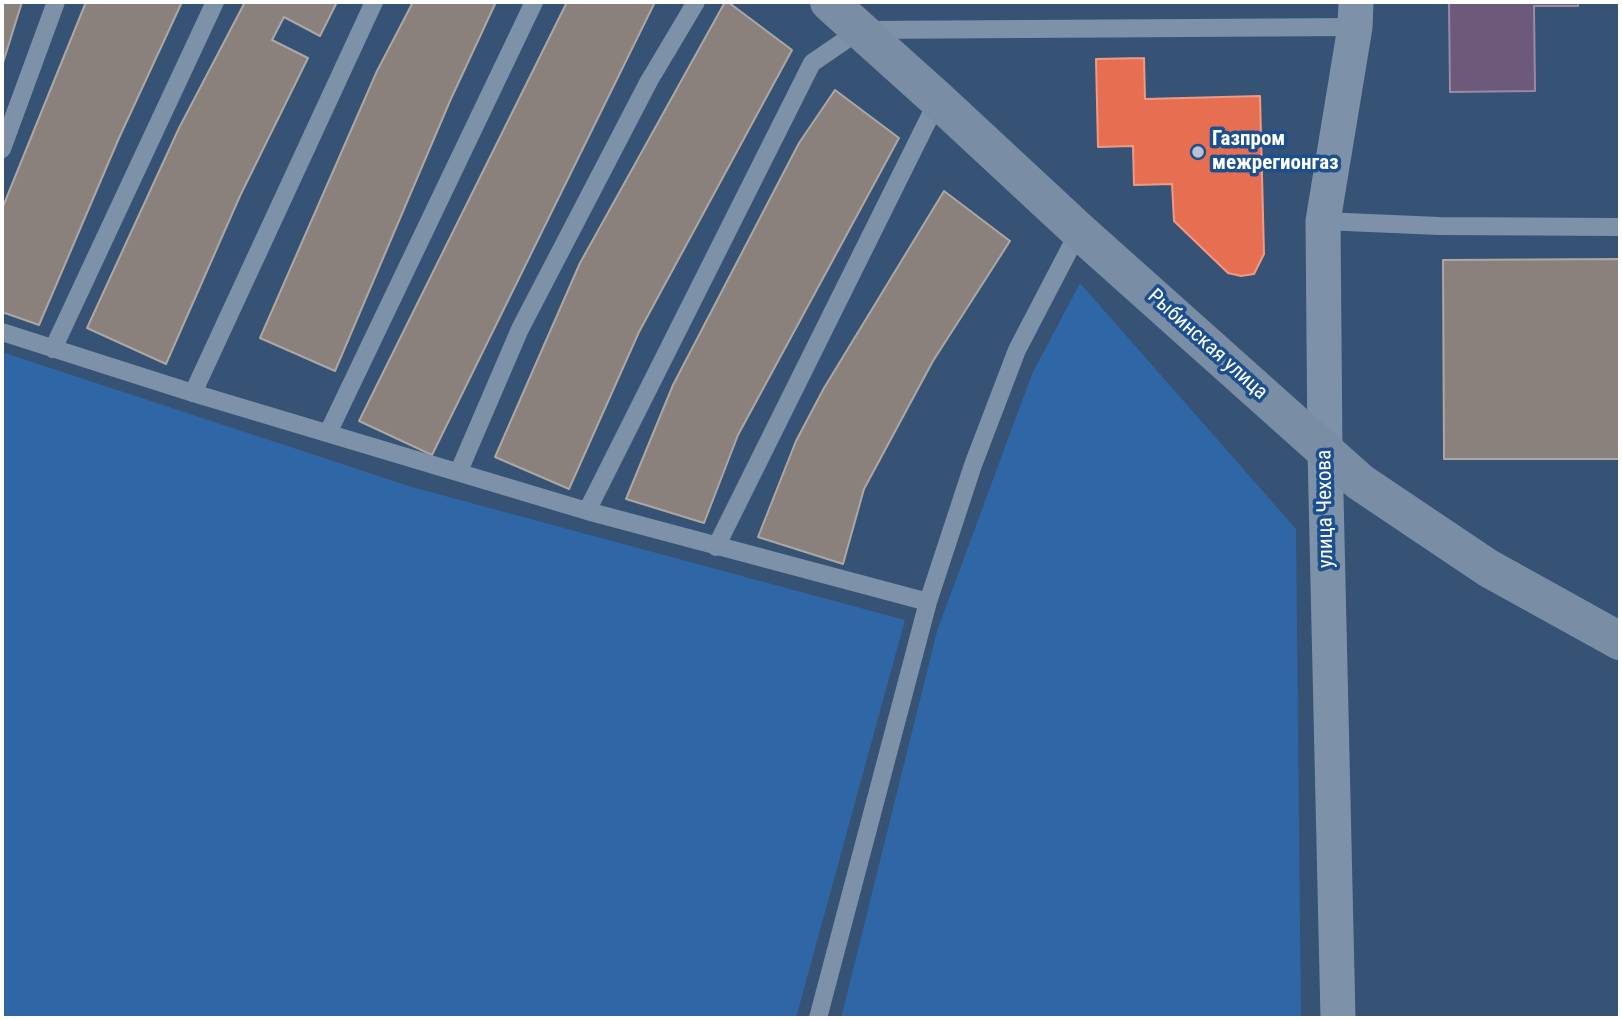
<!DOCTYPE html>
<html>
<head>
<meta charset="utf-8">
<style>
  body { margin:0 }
  #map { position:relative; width:1622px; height:1020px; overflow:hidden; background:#365274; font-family:"Roboto Condensed",sans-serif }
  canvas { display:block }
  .frame { position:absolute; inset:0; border:4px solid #fff; pointer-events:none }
</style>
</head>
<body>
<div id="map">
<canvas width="1622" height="1020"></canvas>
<div class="frame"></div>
</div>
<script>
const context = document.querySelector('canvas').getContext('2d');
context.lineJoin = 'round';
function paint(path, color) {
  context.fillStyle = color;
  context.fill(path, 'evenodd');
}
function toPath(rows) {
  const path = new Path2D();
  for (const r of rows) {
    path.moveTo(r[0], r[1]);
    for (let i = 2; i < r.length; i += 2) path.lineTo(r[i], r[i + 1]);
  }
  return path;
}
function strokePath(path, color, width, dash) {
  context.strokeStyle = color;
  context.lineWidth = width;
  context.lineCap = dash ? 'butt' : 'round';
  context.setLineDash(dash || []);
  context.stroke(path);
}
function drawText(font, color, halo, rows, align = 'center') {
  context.font = font + ' "Roboto Condensed",sans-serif';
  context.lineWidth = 7;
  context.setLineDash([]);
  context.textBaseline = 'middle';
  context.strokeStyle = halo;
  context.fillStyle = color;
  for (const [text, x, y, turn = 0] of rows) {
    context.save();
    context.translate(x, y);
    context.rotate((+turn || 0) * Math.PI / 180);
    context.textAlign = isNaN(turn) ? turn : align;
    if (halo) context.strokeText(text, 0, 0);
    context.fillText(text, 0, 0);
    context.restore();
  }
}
paint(toPath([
  [1080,283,1296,529,1301,1018,841,1018,937,631,1032,374],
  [2,352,412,487,905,620,796,1018,2,1018]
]), '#2f66a5');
const shops = toPath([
  [1144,58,1145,99,1260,96,1264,254,1254,274,1241,276,1228,273,1174,221,1172,184,1134,185,1133,146,1098,147,1096,59,1144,58]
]);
paint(shops, '#e76f51');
strokePath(shops, '#ee9a85', 2);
const offices = toPath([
  [1449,2,1578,2,1578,6,1534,6,1535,91,1450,92,1449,2]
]);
paint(offices, '#6d597a');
strokePath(offices, '#998ba2', 2);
const industry = toPath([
  [2,2,22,2,2,66,2,2],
  [86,2,182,2,119,138,39,325,2,312,2,209,86,2],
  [245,2,337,2,320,36,284,17,272,40,308,58,240,196,166,364,87,328,179,128,245,2],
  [413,2,496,2,450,101,335,371,260,338,377,71,413,2],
  [567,2,655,2,432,455,359,421,567,2],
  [725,2,728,2,792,50,639,332,569,489,495,457,580,263,725,2],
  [835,90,899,138,738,435,704,523,626,499,673,385,799,143,835,90],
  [944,191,1010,241,933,361,864,489,843,564,758,537,796,441,824,388,944,191],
  [1620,259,1620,459,1444,459,1443,260,1620,259]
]);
paint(industry, '#8a817c');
strokePath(industry, '#ada7a3', 2);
strokePath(toPath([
  [2,149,56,2],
  [1323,221,1439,226,1620,227],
  [2,332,193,393,587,511,928,602,973,465,1017,350,1079,231],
  [53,349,215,2],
  [193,393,374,2],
  [328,433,534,2],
  [459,471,520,329,649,81,696,2],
  [587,511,812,63,860,30,1355,27],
  [716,547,938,100],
  [818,1018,928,602]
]), '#7d92a8', 18);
strokePath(toPath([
  [1338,1018,1325,451,1323,221,1355,27,1356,2]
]), '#7d92a8', 35);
strokePath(toPath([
  [829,2,938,100,1079,231,1360,482,1488,568,1620,641]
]), '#798da4', 38);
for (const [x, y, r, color] of [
  [1198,152,7,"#b9c2ce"]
]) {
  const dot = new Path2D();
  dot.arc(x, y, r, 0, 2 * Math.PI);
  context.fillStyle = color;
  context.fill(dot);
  strokePath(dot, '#1b4f8f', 2.5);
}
drawText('bold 21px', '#fff', '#1b4f8f', [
  ["Газпром",1212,140],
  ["межрегионгаз",1212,164]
], 'left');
drawText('21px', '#fff', '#1b4f8f', [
  ["Рыбинская улица",1207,345,42],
  ["улица Чехова",1326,509,-91]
]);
</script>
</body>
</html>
